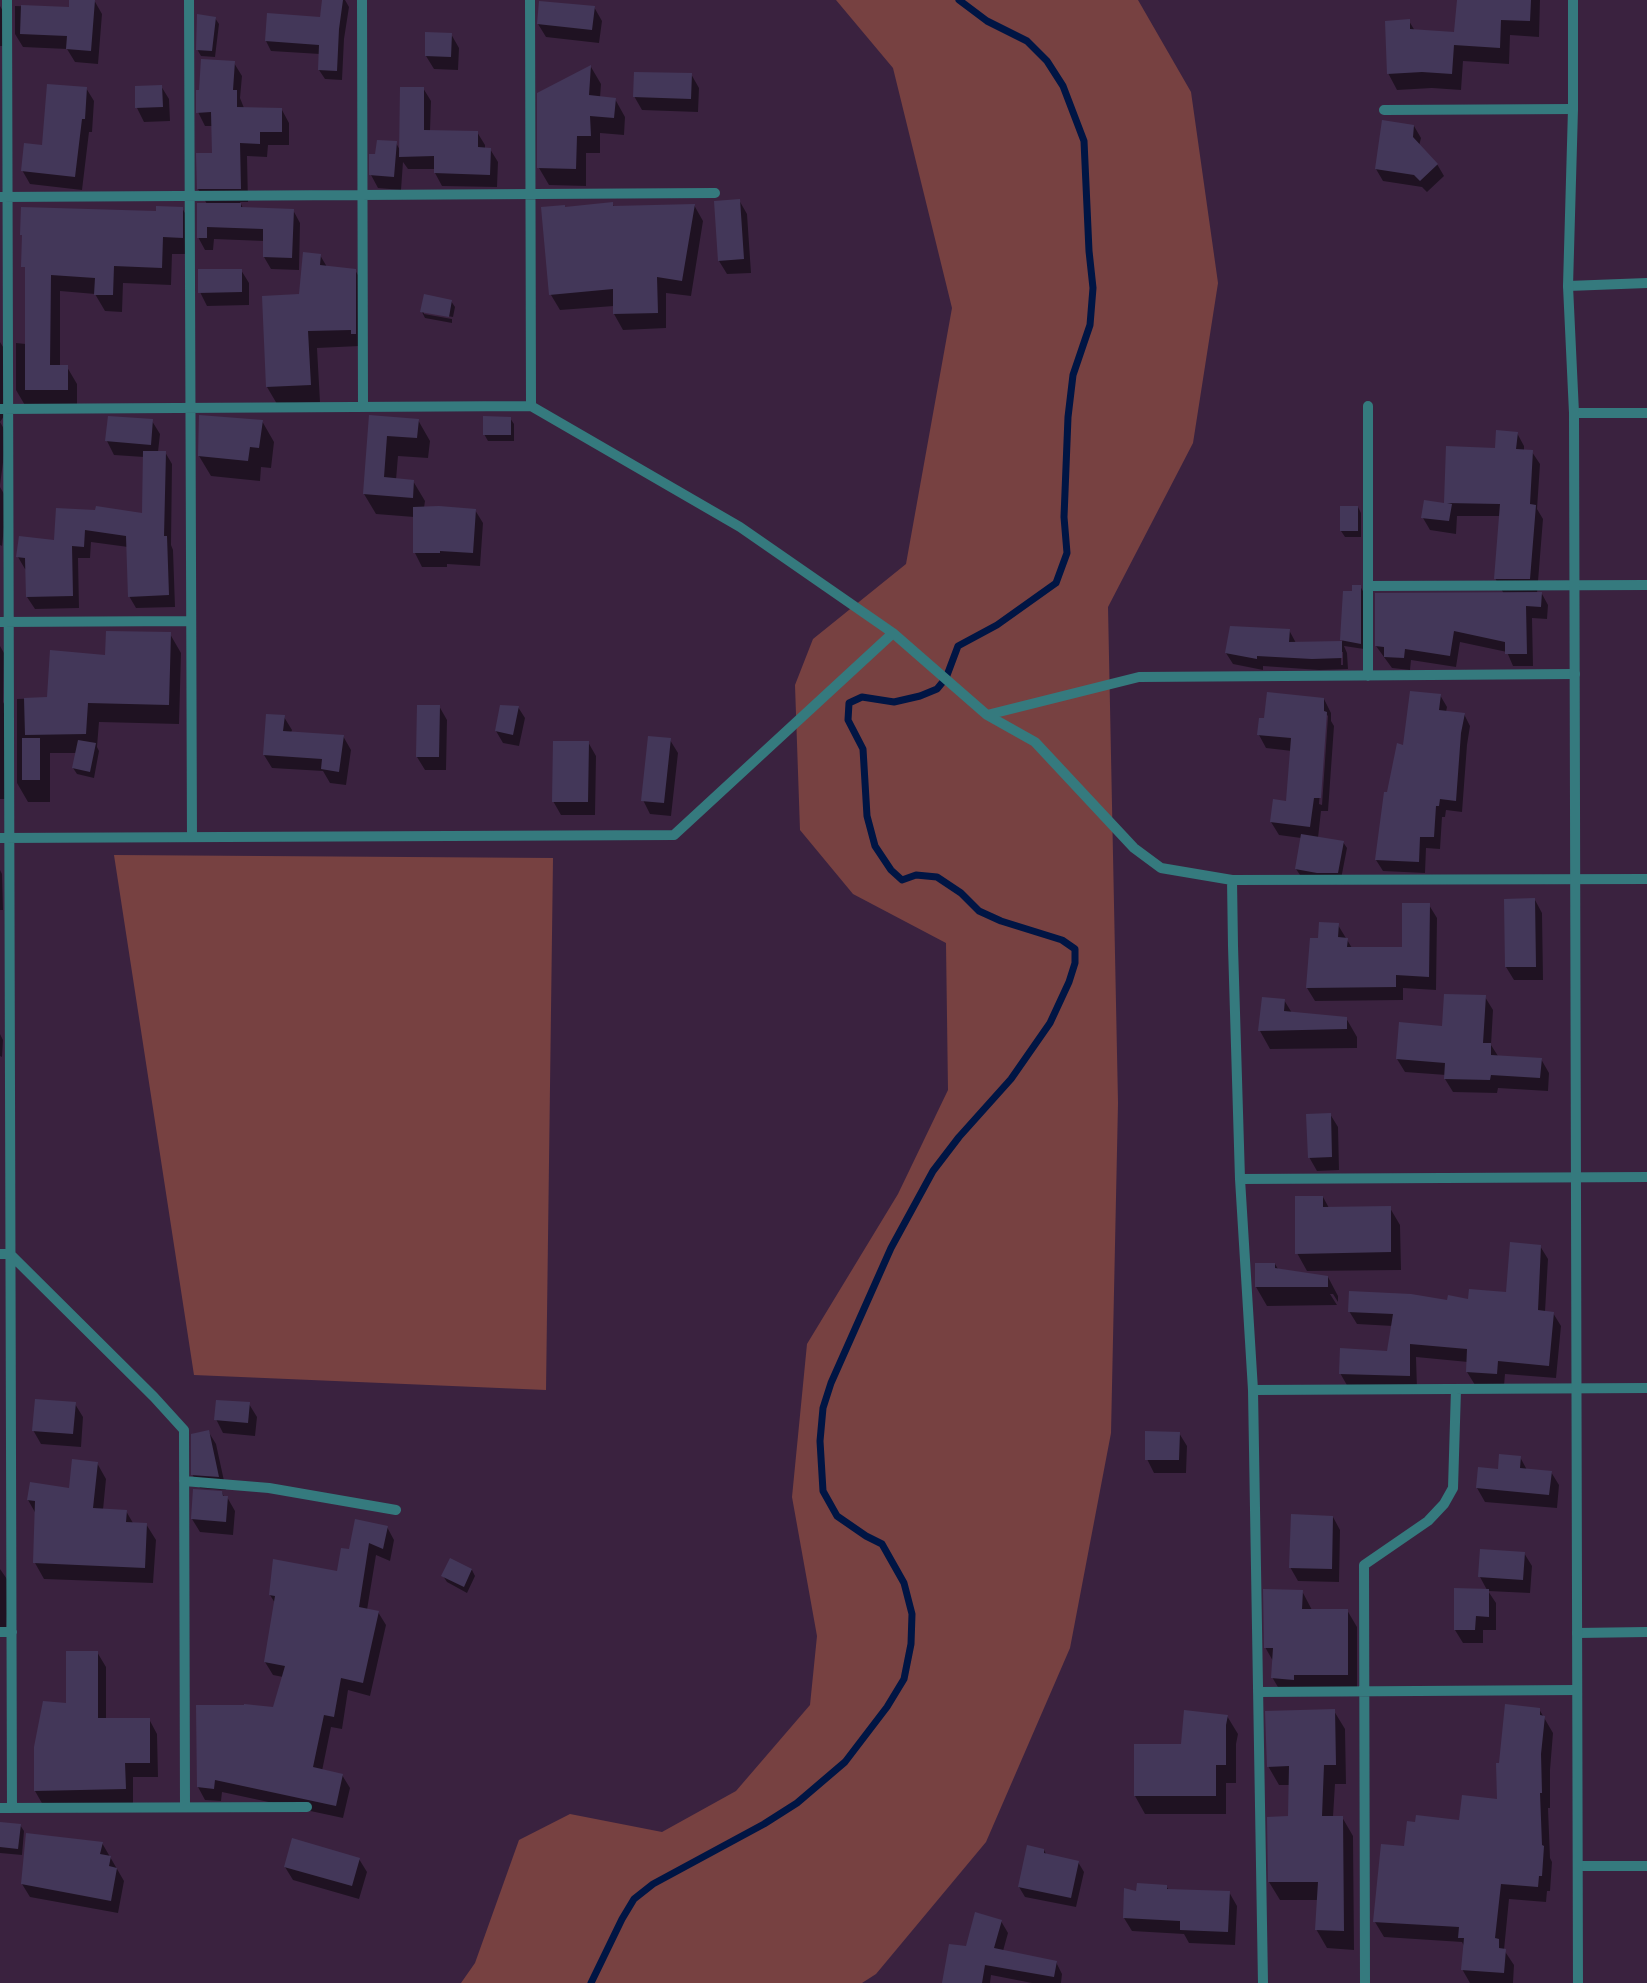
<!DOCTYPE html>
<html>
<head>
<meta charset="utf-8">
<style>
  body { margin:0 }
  canvas { display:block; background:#3a223f }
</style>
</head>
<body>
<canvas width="1647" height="1983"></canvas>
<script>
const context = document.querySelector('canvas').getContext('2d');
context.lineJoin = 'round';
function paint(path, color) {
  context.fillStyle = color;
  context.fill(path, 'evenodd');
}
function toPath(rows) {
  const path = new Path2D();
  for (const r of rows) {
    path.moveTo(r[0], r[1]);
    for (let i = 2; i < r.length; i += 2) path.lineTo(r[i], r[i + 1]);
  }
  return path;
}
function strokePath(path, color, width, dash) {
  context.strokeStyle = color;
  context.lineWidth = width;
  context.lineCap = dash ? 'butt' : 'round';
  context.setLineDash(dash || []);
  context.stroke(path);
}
paint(toPath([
  [836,0,1138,0,1191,92,1218,283,1193,443,1108,607,1118,1103,1111,1433,1070,1648,986,1842,876,1974,862,1983,461,1983,475,1963,519,1840,570,1814,662,1832,736,1791,810,1705,817,1636,792,1497,807,1344,898,1194,948,1090,946,943,853,894,800,830,795,685,813,639,906,564,952,308,893,68],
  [114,855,553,858,546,1390,194,1375]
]), '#774141');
paint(toPath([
  [70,0,94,0,102,14,98,64,75,62,67,49,23,47,15,34,15,6,70,8],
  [323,0,345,0,349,7,344,39,342,80,325,79,319,70,320,54,271,51,266,41,268,14,320,20],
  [1458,0,1540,0,1539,37,1510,35,1509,64,1463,61,1461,90,1432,88,1397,90,1388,73,1409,21,1415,31,1456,33],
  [0,6,7,18,7,46,0,46],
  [594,7,602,21,599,43,546,37,538,24],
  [215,18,219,24,215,57,201,56,197,49],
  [427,34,451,34,459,48,458,70,434,69,426,56],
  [234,63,242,76,240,98,244,108,282,110,289,123,289,145,268,145,267,157,247,156,248,202,240,202,243,208,293,210,300,223,299,270,271,269,264,257,264,241,214,239,213,250,205,250,198,237,207,204,198,189,213,154,213,126,205,126,198,112],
  [591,67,601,84,600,98,615,99,625,117,624,135,600,133,600,153,586,153,586,186,549,185,539,168],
  [691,74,699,88,698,112,642,110,634,96],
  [161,86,169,99,170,121,144,122,137,108,136,87],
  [86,88,94,101,92,132,89,132,82,190,30,184,22,170,44,146],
  [423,88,431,101,430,131,477,132,485,145,485,149,490,149,498,162,497,187,442,186,435,173,435,169,408,169,403,162,401,190,378,188,371,175,377,156,396,143,400,150],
  [1414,126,1421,138,1419,146,1437,164,1444,176,1427,192,1422,187,1383,181,1376,169],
  [739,200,747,214,751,273,727,274,719,261,715,202],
  [612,203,614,207,694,205,703,221,691,296,666,293,666,328,623,330,614,314,614,306,560,310,551,295,566,208],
  [26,208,157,212,182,208,192,225,192,254,172,254,171,285,123,283,122,312,105,311,95,294,60,291,60,366,67,367,77,384,77,407,26,407,16,390,16,343,26,344],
  [320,255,327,267,355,270,365,287,360,346,317,348,320,402,277,404,267,387,300,296],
  [241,270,249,283,249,305,207,306,200,292],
  [451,301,455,307,453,317,424,312,424,314,452,319,452,323,425,318,422,312],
  [0,342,8,355,4,416,0,422],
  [370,417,418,420,430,441,428,458,398,456,396,480,413,481,425,501,424,508,475,510,483,523,480,566,447,564,447,567,422,567,415,553,414,517,376,514,364,494],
  [510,418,514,424,514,441,488,441,484,434],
  [152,421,160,434,158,452,165,452,172,464,171,545,173,550,175,607,136,608,129,596,128,547,91,542,90,558,78,558,79,608,35,609,27,597,27,570,25,569,18,557,55,541,57,509,144,514,144,457,114,455,107,441],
  [262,421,274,442,271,468,261,467,260,481,211,476,199,456],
  [0,422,4,429,4,455,0,485],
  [1517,433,1524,446,1524,451,1532,452,1540,464,1537,509,1543,519,1537,594,1542,594,1548,605,1547,619,1532,618,1533,666,1513,666,1507,652,1460,642,1456,667,1411,660,1410,670,1392,668,1376,646,1504,594,1495,578,1500,516,1457,516,1456,534,1430,530,1423,518,1446,504,1496,449],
  [0,487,7,499,2,546,0,545],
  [1358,507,1361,513,1361,537,1345,537,1341,531],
  [1360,586,1364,593,1364,649,1344,646,1347,653,1348,669,1319,670,1263,666,1263,670,1233,664,1226,653,1289,630,1296,643,1342,642,1353,592],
  [1341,652,1343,652,1343,665,1341,665],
  [170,634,181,653,179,724,99,722,97,747,99,751,94,778,77,774,73,768,76,753,50,753,50,802,28,802,17,783,17,699,48,698,107,657],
  [0,646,4,653,3,702,11,717,11,799,0,799],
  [1440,695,1447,707,1446,712,1464,714,1470,726,1467,745,1462,812,1446,810,1445,817,1442,817,1440,849,1426,848,1425,873,1383,871,1376,860,1388,794],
  [1324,699,1331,713,1331,721,1334,726,1328,811,1321,811,1318,838,1343,842,1347,848,1341,879,1300,875,1296,869,1301,838,1279,835,1271,822,1287,802,1292,751,1266,748,1259,735,1265,719],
  [1326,714,1328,716,1322,805,1319,804],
  [439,706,447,720,446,770,425,770,417,757],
  [518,707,525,718,519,746,503,743,496,731],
  [284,717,292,730,291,733,343,736,351,750,346,785,330,783,323,771,272,768,264,755],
  [670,740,678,753,671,816,650,814,643,800],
  [588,742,596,756,595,815,561,815,553,801],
  [0,870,2,874,3,910,0,910],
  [1535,900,1542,913,1543,980,1514,980,1506,967],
  [1429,905,1437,918,1436,990,1403,988,1403,1000,1315,1001,1307,988,1311,939,1319,940,1338,925,1352,948,1403,949],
  [1485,997,1493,1010,1491,1045,1498,1056,1541,1059,1549,1073,1548,1091,1498,1088,1497,1093,1453,1092,1445,1079,1446,1075,1405,1072,1397,1059],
  [1284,1000,1292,1013,1346,1018,1357,1037,1357,1048,1270,1049,1260,1031],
  [0,1034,3,1040,2,1057,0,1056],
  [1330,1114,1338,1127,1339,1170,1317,1171,1309,1157],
  [1323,1197,1329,1208,1390,1208,1400,1225,1401,1270,1307,1271,1297,1253],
  [1540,1246,1548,1259,1545,1312,1553,1313,1561,1326,1556,1378,1505,1374,1504,1386,1475,1385,1467,1372,1468,1362,1416,1357,1417,1389,1348,1387,1340,1373,1388,1352,1393,1326,1357,1324,1349,1311,1469,1300,1507,1293],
  [1275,1264,1278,1269,1328,1277,1338,1296,1338,1302,1333,1294,1330,1294,1337,1305,1267,1306,1256,1287],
  [75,1404,83,1417,81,1447,41,1444,33,1430],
  [249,1404,257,1417,255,1436,223,1433,216,1419],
  [208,1431,216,1444,226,1490,200,1488,192,1474],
  [1179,1433,1187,1446,1186,1473,1154,1473,1147,1459],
  [1520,1457,1527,1470,1551,1472,1559,1485,1557,1508,1485,1502,1477,1488],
  [97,1463,106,1479,103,1510,126,1511,133,1523,146,1524,156,1540,153,1583,44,1579,35,1563,36,1514,28,1500,70,1490],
  [222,1492,224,1497,227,1497,235,1511,233,1535,200,1532,192,1519],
  [1333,1517,1340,1530,1339,1582,1298,1581,1290,1567],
  [387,1527,394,1540,390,1561,376,1555,367,1610,378,1612,386,1625,370,1696,348,1690,342,1729,331,1727,322,1771,342,1775,350,1788,343,1818,222,1792,221,1801,205,1800,198,1787,274,1708,283,1677,273,1675,265,1662,275,1603,270,1595,338,1572,350,1551],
  [1524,1553,1532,1566,1530,1593,1488,1591,1496,1603,1496,1630,1483,1630,1483,1643,1463,1643,1455,1630,1487,1590,1480,1577],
  [451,1560,472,1570,475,1576,467,1593,447,1582,443,1576],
  [0,1569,9,1582,6,1630,0,1630],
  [1302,1591,1312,1610,1347,1610,1357,1627,1357,1691,1282,1694,1272,1677,1273,1661,1265,1647],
  [97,1652,106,1667,106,1720,149,1719,157,1734,158,1777,133,1777,133,1803,43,1805,35,1791,67,1704],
  [1539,1709,1553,1733,1550,1770,1550,1808,1548,1808,1550,1858,1552,1862,1550,1891,1547,1891,1546,1902,1509,1899,1504,1950,1514,1965,1513,1983,1470,1983,1462,1969,1464,1946,1462,1942,1384,1937,1375,1922,1406,1848,1498,1800,1500,1764],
  [1334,1711,1345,1729,1346,1784,1335,1784,1333,1817,1342,1817,1353,1836,1354,1950,1327,1948,1316,1929,1318,1900,1280,1900,1269,1882,1289,1818,1290,1785,1279,1785,1268,1766],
  [1227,1716,1238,1734,1236,1744,1236,1783,1226,1783,1226,1814,1145,1814,1135,1796,1182,1745],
  [0,1823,20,1825,24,1831,22,1855,0,1853],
  [102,1843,124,1881,118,1913,30,1897,22,1884],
  [1044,1850,1046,1854,1078,1862,1084,1872,1076,1907,1025,1897,1019,1887],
  [359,1859,367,1872,359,1899,293,1880,285,1867],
  [1166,1886,1169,1890,1229,1892,1237,1906,1235,1945,1189,1943,1184,1934,1132,1931,1124,1918,1138,1893],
  [1001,1921,1008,1933,1003,1951,1056,1962,1062,1974,1061,1983,1032,1983,991,1975,990,1983,944,1983,967,1948]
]), '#0007');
strokePath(toPath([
  [591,1983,622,1919,634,1899,653,1884,764,1824,797,1803,845,1762,887,1707,904,1679,911,1644,912,1614,904,1583,882,1544,866,1536,837,1516,823,1491,820,1441,823,1408,831,1383,891,1248,933,1171,959,1137,1011,1079,1050,1023,1069,982,1075,963,1075,949,1062,940,1001,921,979,911,961,893,937,877,916,875,902,880,891,870,875,846,867,816,863,749,848,720,849,703,862,697,894,702,920,696,937,689,946,678,958,646,997,625,1056,583,1067,553,1064,517,1068,417,1073,375,1090,325,1093,288,1089,251,1084,141,1063,86,1047,61,1027,41,987,21,959,0]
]), '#001544', 7);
paint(toPath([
  [69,0,95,0,91,51,66,49,67,36,20,34,21,5,69,7],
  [322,0,343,0,339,29,337,71,318,70,319,45,265,41,267,13,320,17],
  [1457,0,1531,0,1530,21,1501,20,1500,48,1454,45,1452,74,1422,72,1387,74,1385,21,1410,19,1410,29,1454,32],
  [539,1,595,6,592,30,537,24],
  [197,14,216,17,212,51,196,50],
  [425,32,452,33,451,57,425,56],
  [201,59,235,61,233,90,237,90,237,107,282,108,282,132,260,132,260,144,240,143,241,189,197,189,196,153,212,153,211,112,196,113,196,90,199,90],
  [591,65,589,95,616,98,614,118,590,116,591,136,577,136,576,169,537,168,537,93],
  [634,72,692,73,691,99,633,97],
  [47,84,87,87,85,119,82,119,75,177,21,171,24,143,42,145],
  [162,85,163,107,135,108,135,86],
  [400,87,424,87,424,130,478,131,478,147,491,148,490,175,434,173,434,156,399,157],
  [1382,120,1414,125,1413,137,1438,164,1420,181,1414,175,1375,169],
  [377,140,397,141,394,177,369,175,369,154,375,154],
  [740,199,744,259,718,261,714,201],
  [613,202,613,206,695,204,682,281,657,277,658,313,613,314,613,289,549,295,541,207,565,205,565,207],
  [197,203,241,203,241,207,294,209,292,258,263,257,263,229,207,227,207,238,197,238],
  [156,206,183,207,183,238,163,237,162,268,114,266,113,295,94,295,95,278,51,275,50,365,68,365,68,390,25,390,25,267,21,267,22,235,20,235,21,207,156,211],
  [303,252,321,254,320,265,356,269,356,334,351,334,351,330,308,331,311,385,266,387,262,296,299,294],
  [198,269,242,269,242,292,198,293],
  [424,294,452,300,449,317,420,312],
  [199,415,263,420,259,448,250,447,248,461,198,456],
  [369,415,419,419,417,438,387,436,384,477,414,480,413,498,363,494],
  [108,416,153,419,151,445,105,441],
  [483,416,511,417,511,435,483,435],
  [1496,430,1518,432,1516,449,1533,450,1530,504,1536,505,1530,579,1494,579,1500,504,1447,503,1452,504,1449,521,1421,518,1424,500,1444,503,1446,446,1495,448],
  [143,451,166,451,164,536,167,536,169,595,128,597,126,536,85,530,84,547,72,546,73,596,26,597,25,558,16,557,19,536,54,540,56,508,95,510,96,506,142,513],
  [439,506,476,509,473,553,440,551,440,553,413,553,413,507],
  [1340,506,1358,506,1358,531,1340,531],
  [1352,585,1361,585,1361,644,1340,640,1343,591,1352,591],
  [1542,592,1541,607,1526,606,1527,654,1505,654,1505,642,1454,631,1450,656,1405,649,1404,658,1384,657,1384,647,1375,646,1375,593],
  [1230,626,1290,629,1289,642,1342,641,1342,658,1312,659,1257,656,1257,659,1225,653],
  [106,631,171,632,169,705,88,703,86,734,25,735,24,698,47,697,50,650,105,655],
  [1410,691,1441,694,1439,710,1465,713,1461,733,1456,801,1440,799,1439,806,1436,806,1434,837,1420,837,1419,862,1375,860,1384,792,1387,792,1397,743,1403,745],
  [1267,692,1324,698,1324,711,1327,712,1321,798,1314,798,1310,827,1270,822,1273,799,1286,801,1291,738,1257,735,1259,718,1264,718],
  [417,705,440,705,439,757,416,757],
  [500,705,519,706,513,735,495,731],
  [266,714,285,715,283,731,344,735,339,772,321,769,322,759,263,755],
  [648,736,671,738,664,803,641,801],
  [22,738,40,738,40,780,22,780],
  [78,740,96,743,90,772,72,768],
  [553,741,589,741,588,802,552,802],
  [1301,834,1344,841,1338,873,1317,873,1295,869],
  [1535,898,1536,967,1505,967,1504,899],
  [1402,903,1430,903,1429,977,1396,975,1396,987,1306,988,1310,938,1318,938,1319,922,1339,923,1338,937,1348,938,1347,947,1402,947],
  [1444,994,1486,995,1483,1043,1491,1043,1491,1055,1542,1058,1540,1078,1491,1075,1490,1080,1444,1079,1445,1063,1396,1059,1399,1022,1442,1026],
  [1262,997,1285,999,1284,1011,1347,1017,1347,1029,1258,1031],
  [1331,1113,1332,1157,1308,1158,1306,1114],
  [1295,1196,1323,1196,1323,1207,1391,1206,1391,1252,1295,1254],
  [1510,1242,1541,1245,1538,1310,1554,1312,1549,1366,1498,1361,1497,1374,1466,1372,1467,1349,1410,1344,1410,1376,1339,1374,1340,1348,1387,1351,1393,1314,1348,1312,1349,1291,1411,1294,1447,1300,1448,1295,1468,1299,1469,1289,1506,1292],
  [1255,1263,1275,1263,1275,1268,1328,1276,1328,1287,1255,1287],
  [35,1399,76,1402,73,1434,32,1431],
  [216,1400,250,1402,248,1423,214,1420],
  [209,1430,219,1477,191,1475,191,1434],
  [1145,1431,1180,1432,1179,1460,1145,1460],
  [1499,1454,1521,1456,1520,1468,1552,1471,1549,1495,1476,1488,1478,1467,1498,1469],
  [72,1459,98,1462,93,1508,127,1510,126,1522,147,1523,145,1568,33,1563,35,1501,27,1500,30,1482,69,1488],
  [193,1489,222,1491,223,1496,228,1496,226,1522,191,1519],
  [1291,1514,1333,1516,1332,1569,1289,1568],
  [355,1519,388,1526,383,1549,369,1543,359,1607,379,1611,363,1683,341,1678,334,1717,324,1715,313,1767,343,1774,336,1806,215,1780,214,1789,197,1787,196,1705,244,1705,244,1704,273,1707,285,1666,264,1662,275,1596,269,1595,273,1559,337,1571,341,1548,349,1549],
  [1480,1549,1525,1552,1523,1580,1478,1577],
  [450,1558,472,1569,464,1587,441,1576],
  [1454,1588,1489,1589,1489,1617,1476,1616,1475,1630,1454,1630],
  [1263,1589,1303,1590,1302,1609,1348,1609,1348,1675,1294,1675,1294,1680,1271,1678,1273,1648,1264,1648],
  [66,1651,98,1651,98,1718,150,1718,150,1763,125,1763,126,1789,34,1791,34,1747,43,1701,66,1703],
  [1505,1704,1540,1708,1540,1715,1545,1716,1541,1754,1542,1793,1540,1793,1542,1845,1544,1846,1542,1876,1539,1876,1538,1887,1501,1884,1495,1938,1499,1939,1499,1948,1506,1949,1504,1973,1461,1970,1464,1938,1458,1938,1459,1927,1373,1922,1381,1844,1404,1846,1407,1821,1415,1822,1416,1815,1459,1820,1462,1795,1497,1799,1496,1763,1499,1763],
  [1335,1709,1336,1765,1324,1765,1322,1816,1343,1816,1344,1931,1315,1930,1318,1882,1268,1882,1267,1817,1288,1816,1289,1766,1267,1767,1265,1711],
  [1184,1710,1228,1715,1226,1725,1226,1765,1216,1765,1216,1796,1134,1796,1134,1744,1181,1744],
  [0,1822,21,1824,18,1849,0,1847],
  [26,1833,103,1842,100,1854,111,1856,109,1866,117,1868,111,1901,21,1884],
  [292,1838,360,1858,352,1886,284,1867],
  [1027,1845,1044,1849,1044,1853,1079,1861,1071,1898,1018,1887],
  [1137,1883,1167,1885,1167,1889,1230,1891,1228,1932,1180,1930,1180,1921,1123,1918,1124,1888,1136,1891],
  [975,1912,1002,1920,994,1948,1057,1961,1054,1977,985,1965,982,1983,942,1983,949,1944,966,1946]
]), '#433759');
strokePath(toPath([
  [7,0,12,1808],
  [189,0,192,837],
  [362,0,363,407],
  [530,0,531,406],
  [1384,110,1573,109],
  [0,197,715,193],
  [1568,286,1647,283],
  [1368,406,1368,586],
  [0,409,531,406,740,527,893,633,987,715,1035,742,1134,848,1161,868,1232,880,1647,879],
  [1574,413,1647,413],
  [0,622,191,621],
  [1368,676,1368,586,1647,585],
  [987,715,1139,677,1575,674],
  [0,838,674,835,893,633],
  [1232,880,1233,946,1240,1179,1253,1390,1263,1983],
  [1240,1179,1647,1177],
  [0,1254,10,1254,154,1397,184,1430,185,1807],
  [1253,1390,1647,1388],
  [184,1481,269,1488,396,1510],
  [0,1632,12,1632],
  [1577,1633,1647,1632],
  [1258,1692,1577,1690],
  [0,1808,307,1807],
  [1578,1866,1647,1866],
  [1365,1983,1364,1565,1428,1521,1444,1504,1453,1488,1456,1389]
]), '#357a7e', 10);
strokePath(toPath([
  [1573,0,1573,109,1568,286,1574,413,1578,1983]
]), '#357a7e', 10);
</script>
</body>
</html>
